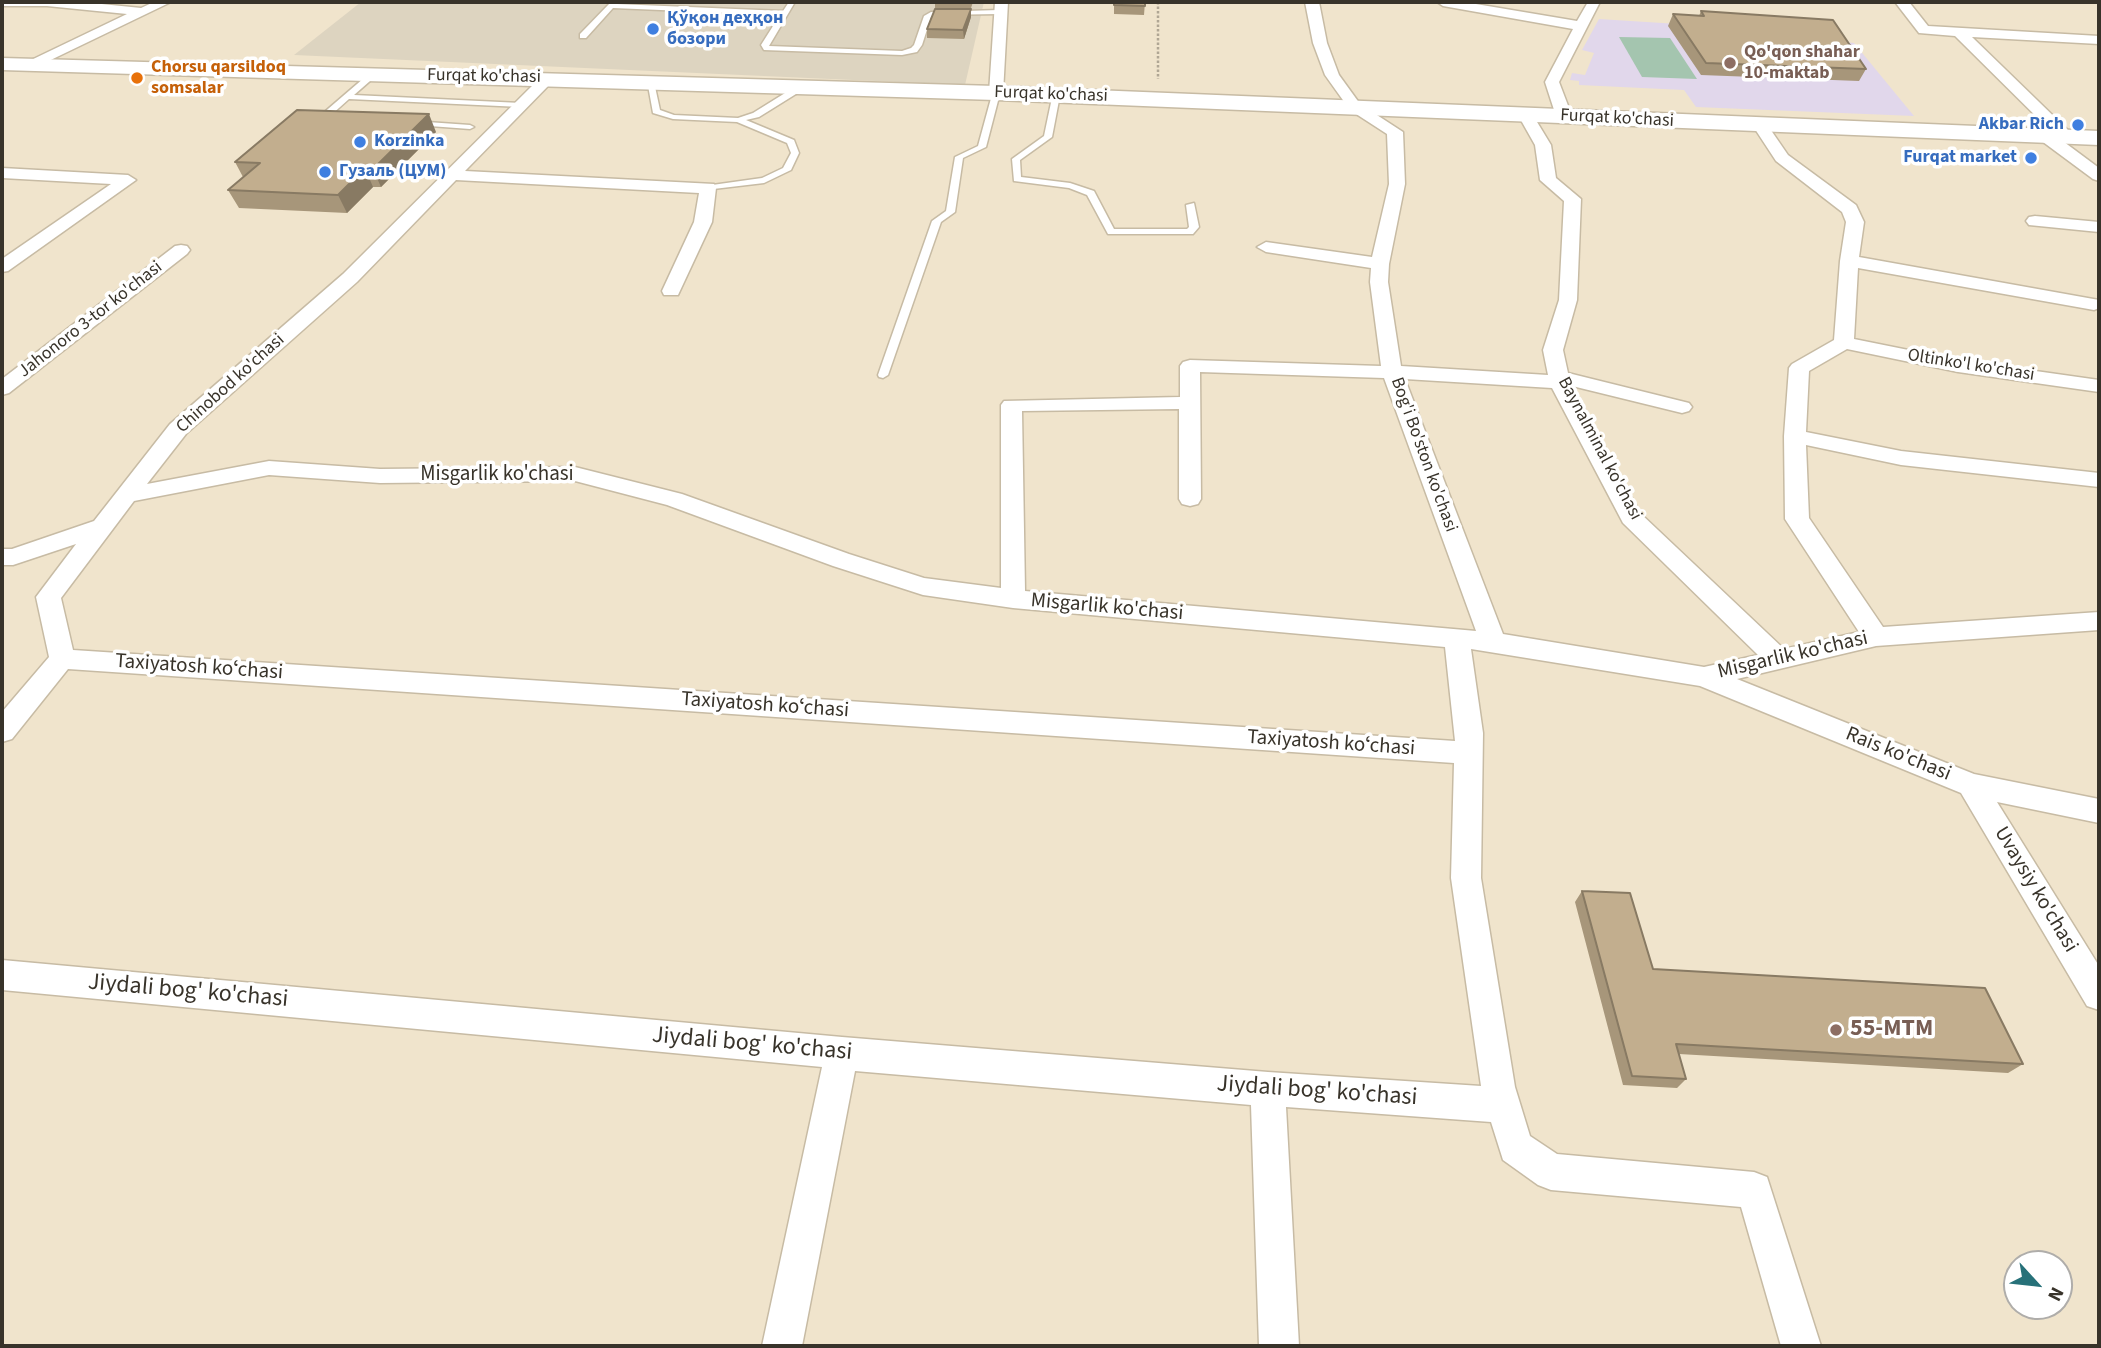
<!DOCTYPE html>
<html>
<head>
<meta charset="utf-8">
<style>
  body { margin:0 }
  #map { position:relative; width:2101px; height:1348px; overflow:hidden; background:#f0e4cc; font-family:"Source Sans 3",sans-serif }
  canvas { display:block }
  .frame { position:absolute; inset:0; border:4px solid #38332a; pointer-events:none }
  .north { position:absolute; left:2003px; top:1250px; width:70px; height:70px; box-sizing:border-box; background:#fff; border:2px solid #afadaa; border-radius:50%; rotate:117deg; font-size:19px; font-weight:700; line-height:28px; text-align:center; color:#38332a }
  .north::after { content:''; display:block; margin:auto; width:24px; height:32px; background:#277179; clip-path:polygon(50% 0,100% 100%,50% 72%,0 100%) }
</style>
</head>
<body>
<div id="map">
<canvas width="2101" height="1348"></canvas>
<div class="frame"></div>
<div class="north">N</div>
</div>
<script>
const context = document.querySelector('canvas').getContext('2d');
context.lineJoin = 'round';
function paint(path, color) {
  context.fillStyle = color;
  context.fill(path, 'evenodd');
}
function toPath(rows) {
  const path = new Path2D();
  for (const r of rows) {
    path.moveTo(r[0], r[1]);
    for (let i = 2; i < r.length; i += 2) path.lineTo(r[i], r[i + 1]);
  }
  return path;
}
function strokePath(path, color, width, dash) {
  context.strokeStyle = color;
  context.lineWidth = width;
  context.lineCap = dash ? 'butt' : 'round';
  context.setLineDash(dash || []);
  context.stroke(path);
}
function drawText(font, color, halo, rows, align = 'center') {
  context.font = font + ' "Source Sans 3",sans-serif';
  context.lineWidth = 7;
  context.setLineDash([]);
  context.textBaseline = 'middle';
  context.strokeStyle = halo;
  context.fillStyle = color;
  for (const [text, x, y, turn = 0] of rows) {
    context.save();
    context.translate(x, y);
    context.rotate((+turn || 0) * Math.PI / 180);
    context.textAlign = isNaN(turn) ? turn : align;
    if (halo) context.strokeText(text, 0, 0);
    context.fillText(text, 0, 0);
    context.restore();
  }
}
paint(toPath([
  [361,2,984,2,965,85,294,55]
]), '#ddd4c0');
paint(toPath([
  [1599,19,1694,25,1854,43,1914,116,1696,107,1684,90,1579,85,1579,81,1570,80,1572,73,1585,75,1594,53,1582,50]
]), '#e1d7eb');
paint(toPath([
  [1619,37,1670,38,1697,79,1642,77]
]), '#a4c5af');
const service = toPath([
  [611,2,618,2,617,4,783,11,789,2,795,2,769,46,902,51,911,48,914,45,924,16,931,12,999,10,1003,12,999,14,935,15,931,17,922,45,917,52,902,55,764,50,761,45,780,15,613,8,586,38,580,38,580,34,611,2],
  [371,72,378,74,354,95,521,103,525,105,521,107,349,99,320,125,314,125,314,121,371,72],
  [647,80,654,82,660,110,674,115,738,118,753,113,798,85,804,85,804,89,759,117,746,120,794,140,799,153,791,170,764,183,705,190,705,186,762,178,783,168,791,153,787,143,737,122,673,119,653,113,647,80],
  [993,91,1000,93,986,147,963,158,955,212,941,222,888,375,883,378,879,377,878,375,932,221,946,211,955,157,978,146,993,91],
  [1053,93,1060,95,1052,137,1020,160,1021,177,1070,183,1094,191,1114,229,1187,229,1189,227,1186,205,1194,203,1199,227,1193,234,1108,234,1087,195,1069,188,1014,181,1012,159,1044,136,1053,93],
  [413,121,470,125,474,127,470,129,416,125,412,123,413,121]
]);
const minor = toPath([
  [2,2,82,2,141,8,154,2,171,2,32,69,27,68,27,62,127,14,47,6,2,6,2,2],
  [995,2,1008,2,1003,93,996,97,989,93,995,2],
  [1305,2,1319,2,1327,43,1339,75,1360,104,1403,132,1405,184,1389,264,1388,282,1401,366,1548,375,1543,350,1559,300,1564,201,1540,180,1535,145,1518,115,1526,110,1531,112,1551,145,1556,178,1581,199,1577,300,1563,350,1568,373,1689,403,1692,407,1689,411,1682,413,1572,386,1640,513,1784,649,1859,632,1785,519,1784,436,1789,368,1792,364,1834,340,1840,261,1846,222,1842,212,1776,161,1753,126,1756,123,1766,123,1788,155,1856,205,1864,222,1859,257,2099,300,2099,308,2094,310,1858,268,1854,339,1958,360,2099,380,2099,392,1958,372,1847,349,1809,371,1806,432,1901,451,2099,473,2099,487,1901,465,1806,445,1809,518,1883,627,2099,612,2099,630,1876,646,1737,679,1974,774,2099,799,2099,823,1997,802,2099,966,2099,1010,2087,1006,1961,793,1700,686,1471,649,1483,733,1481,878,1515,1087,1530,1136,1557,1154,1754,1172,1767,1177,1821,1346,1781,1346,1741,1207,1551,1190,1538,1185,1503,1160,1491,1122,1286,1107,1299,1346,1259,1346,1251,1105,855,1071,802,1346,762,1346,822,1067,2,990,2,960,842,1037,1268,1072,1481,1086,1451,878,1454,763,68,669,12,739,2,742,2,712,49,657,36,597,76,544,13,565,2,565,2,549,12,549,94,521,170,424,343,274,542,76,547,75,552,76,554,79,552,82,465,171,714,184,716,188,712,222,678,295,664,295,662,291,694,222,699,193,456,180,357,282,186,434,147,484,269,461,380,469,575,467,682,494,849,554,924,578,1001,588,1001,405,1004,401,1180,397,1180,366,1183,362,1190,360,1381,366,1370,282,1371,268,1266,252,1257,247,1266,242,1372,257,1389,184,1387,134,1350,110,1325,75,1313,43,1305,2],
  [1200,372,1384,378,1476,631,1025,591,1022,411,1179,409,1179,499,1182,504,1190,506,1198,504,1201,499,1200,372],
  [1405,379,1552,388,1623,523,1758,655,1704,667,1503,634,1405,379],
  [269,475,380,483,575,481,667,505,833,566,923,595,1013,608,1445,647,1455,741,73,650,61,598,134,501,269,475],
  [1437,2,1464,2,1577,21,1588,2,1600,2,1559,82,1572,116,1569,119,1564,121,1556,116,1545,82,1573,29,1443,6,1437,2],
  [1895,2,1909,2,1928,26,2099,36,2099,44,1972,37,2071,133,2073,136,2071,139,2060,139,2099,168,2099,181,2093,179,2039,139,2037,136,2045,131,2059,139,1955,36,1919,33,1895,2],
  [2,168,128,175,136,180,8,271,2,272,2,259,111,184,2,178,2,168],
  [2035,216,2099,222,2099,232,2029,225,2026,221,2029,217,2035,216],
  [181,245,187,246,190,250,187,254,9,393,2,395,2,379,175,246,181,245]
]);
const secondary = toPath([
  [2,58,996,86,2099,131,2099,145,996,100,2,70,2,58]
]);
strokePath(service, '#c7bba4', 3);
strokePath(minor, '#c7bba4', 3);
strokePath(secondary, '#c7bba4', 3);
strokePath(toPath([
  [1158,2,1158,79]
]), '#b0a694', 2.5, [2.5, 2]);
paint(service, '#fff');
paint(minor, '#fff');
paint(secondary, '#fff');
paint(toPath([
  [935,2,973,2,971,8,935,8],
  [1114,2,1145,2,1144,15,1114,14],
  [1701,11,1866,69,1859,81,1701,75,1668,26,1673,14,1699,16],
  [971,17,964,39,927,38,927,29],
  [436,132,381,187,373,187,347,213,239,208,228,190,243,177,235,162],
  [1582,891,1653,969,2023,1064,2008,1073,1679,1054,1686,1079,1677,1088,1623,1085,1575,902]
]), '#a7967a');
paint(toPath([
  [971,9,971,17,964,39,963,30],
  [429,114,436,132,381,187,373,169],
  [365,168,373,187,347,213,338,195]
]), '#887a63');
const building = toPath([
  [1114,2,1145,2,1145,6,1114,5,1114,2],
  [935,9,971,9,963,30,927,29,935,9],
  [1701,11,1833,20,1866,69,1706,63,1673,14,1704,16,1701,11],
  [297,110,429,114,373,169,365,168,338,195,228,190,260,163,235,162,297,110],
  [1582,891,1630,893,1653,969,1985,988,2023,1064,1676,1044,1686,1079,1632,1076,1582,891]
]);
paint(building, '#c2ae8e');
strokePath(building, '#887a63', 2);
for (const [x, y, r, color] of [
  [653,29,7,"#3f7fe0"],
  [1730,63,7,"#8d6e63"],
  [137,78,7,"#e8710a"],
  [2078,125,7,"#3f7fe0"],
  [360,142,7,"#3f7fe0"],
  [2031,158,7,"#3f7fe0"],
  [325,172,7,"#3f7fe0"],
  [1836,1030,7,"#8d6e63"]
]) {
  const dot = new Path2D();
  dot.arc(x, y, r, 0, 2 * Math.PI);
  context.fillStyle = color;
  context.fill(dot);
  strokePath(dot, '#fff', 2.5);
}
drawText('bold 18px', '#366cbe', '#fff', [
  ["Қўқон деҳқон",667,19],
  ["бозори",667,40],
  ["Akbar Rich",2064,125,"right"],
  ["Korzinka",374,142],
  ["Furqat market",2017,158,"right"],
  ["Гузаль (ЦУМ)",339,172]
], 'left');
drawText('bold 18px', '#785e54', '#fff', [
  ["Qo'qon shahar",1744,53],
  ["10-maktab",1744,74]
], 'left');
drawText('bold 18px', '#c56008', '#fff', [
  ["Chorsu qarsildoq",151,68],
  ["somsalar",151,89]
], 'left');
drawText('18px', '#38332a', '#fff', [
  ["Furqat ko'chasi",484,77,1],
  ["Furqat ko'chasi",1051,95,2],
  ["Furqat ko'chasi",1617,119,3],
  ["Jahonoro 3-tor ko'chasi",91,320,-38],
  ["Oltinko'l ko'chasi",1971,366,9],
  ["Chinobod ko'chasi",231,384,-42],
  ["Baynalminal ko'chasi",1599,449,62],
  ["Bog'i Bo'ston ko'chasi",1423,455,70]
]);
drawText('21px', '#38332a', '#fff', [
  ["Misgarlik ko'chasi",497,475],
  ["Misgarlik ko'chasi",1107,608,5],
  ["Misgarlik ko'chasi",1793,656,-13],
  ["Taxiyatosh koʻchasi",199,668,4],
  ["Taxiyatosh koʻchasi",765,706,4],
  ["Taxiyatosh koʻchasi",1331,744,4],
  ["Rais ko'chasi",1898,755,22],
  ["Uvaysiy ko'chasi",2035,890,59]
]);
drawText('24px', '#38332a', '#fff', [
  ["Jiydali bog' ko'chasi",188,992,5],
  ["Jiydali bog' ko'chasi",752,1045,5],
  ["Jiydali bog' ko'chasi",1317,1092,4]
]);
drawText('bold 24px', '#785e54', '#fff', [
  ["55-МТМ",1850,1030]
], 'left');
</script>
</body>
</html>
